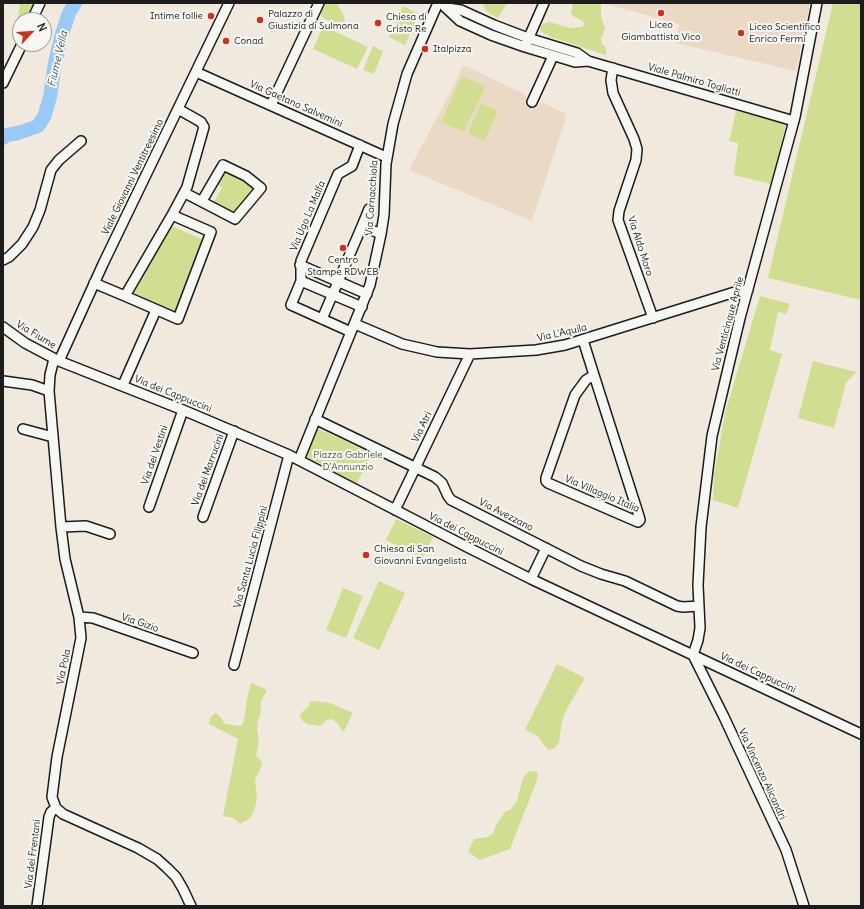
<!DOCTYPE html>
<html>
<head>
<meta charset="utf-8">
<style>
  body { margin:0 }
  #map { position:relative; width:864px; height:909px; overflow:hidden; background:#f1e9de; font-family:Delius,sans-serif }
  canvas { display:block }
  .frame { position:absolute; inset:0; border:4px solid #1c1c1c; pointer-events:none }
  .north { position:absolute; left:12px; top:12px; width:40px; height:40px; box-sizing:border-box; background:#f6f6f2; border:1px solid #9f9f9c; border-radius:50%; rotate:65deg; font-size:11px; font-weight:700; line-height:16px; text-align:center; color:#1c1c1c }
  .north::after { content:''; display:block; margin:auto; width:14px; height:18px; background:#c8321e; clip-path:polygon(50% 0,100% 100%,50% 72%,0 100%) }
</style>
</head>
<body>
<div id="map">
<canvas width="864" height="909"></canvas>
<div class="frame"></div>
<div class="north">N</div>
</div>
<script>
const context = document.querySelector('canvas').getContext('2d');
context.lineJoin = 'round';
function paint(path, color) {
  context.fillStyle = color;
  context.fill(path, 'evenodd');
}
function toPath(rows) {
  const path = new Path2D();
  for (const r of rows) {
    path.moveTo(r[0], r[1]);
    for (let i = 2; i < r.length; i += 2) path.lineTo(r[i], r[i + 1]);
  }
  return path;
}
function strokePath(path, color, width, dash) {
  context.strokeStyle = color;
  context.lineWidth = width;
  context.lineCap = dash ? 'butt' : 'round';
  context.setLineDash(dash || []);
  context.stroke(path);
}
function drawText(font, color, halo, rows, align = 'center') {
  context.font = font + ' Delius,sans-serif';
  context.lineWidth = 4;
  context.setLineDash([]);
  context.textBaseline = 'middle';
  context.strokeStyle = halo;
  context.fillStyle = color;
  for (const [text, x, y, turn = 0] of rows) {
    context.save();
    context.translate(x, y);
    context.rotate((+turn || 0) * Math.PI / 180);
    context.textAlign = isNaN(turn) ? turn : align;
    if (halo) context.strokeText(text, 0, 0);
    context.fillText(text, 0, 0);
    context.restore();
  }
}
paint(toPath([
  [602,3,810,3,796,71,675,43,679,24],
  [463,65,524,94,528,101,537,105,543,103,567,114,532,221,409,170,451,91]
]), '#ead9c5');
paint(toPath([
  [20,3,35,3,27,20,20,20,20,25,18,17],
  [323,3,337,3,343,14,345,19,344,23,341,26,337,26,322,17,320,12],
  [482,3,507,3,498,18,487,12],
  [573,3,601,3,601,16,605,29,601,39,602,44,606,48,606,55,551,37,541,32,540,27,543,24,549,22,570,28,582,27,584,25,583,21,573,16,571,13],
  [833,3,861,3,861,300,768,278],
  [403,6,419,14,405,45,389,37],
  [323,26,368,47,357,69,313,49],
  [373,46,383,51,374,74,363,70],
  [462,76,485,87,464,132,441,122],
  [481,103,498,111,484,141,468,133],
  [736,111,786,124,771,184,734,175,738,143,729,141],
  [225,170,244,179,255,189,234,216,213,204,222,188,217,184],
  [170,225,204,240,175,313,131,294,148,262],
  [760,296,790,304,786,314,778,312,770,350,782,354,738,508,713,500,714,475,725,413],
  [813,361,856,372,846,383,834,428,798,418],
  [317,428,372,454,356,484,305,456],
  [396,519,433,537,423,558,386,540],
  [379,581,405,593,379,650,353,638],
  [343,588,363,596,346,638,326,630],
  [557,664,585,678,567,709,562,721,559,742,555,748,549,750,543,744,538,736,525,730],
  [251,683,267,690,261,702,260,715,258,720,257,730,259,742,256,755,261,761,262,765,255,780,257,798,255,808,250,818,240,824,234,818,223,816,238,739,209,724,210,718,215,713,219,715,225,724,241,726,244,721,247,699],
  [311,701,330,703,353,713,344,731,341,730,338,724,332,719,327,720,320,726,307,724,303,721,300,716,301,713,308,707],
  [529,771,538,772,536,783,510,849,480,860,468,852,474,839,488,837,493,833,496,825,505,812,510,810,517,801,523,778]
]), '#d1de91');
strokePath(toPath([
  [3,138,7,135,18,133,38,126,44,117,50,97,55,63,61,37,69,13,75,3]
]), '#99c9f5', 14);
const minor = toPath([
  [445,7,460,21,491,35,525,47,575,62,588,61],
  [447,8,461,10,494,25,528,38,577,53,588,61,794,121],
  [32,20,40,3],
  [526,44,544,3],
  [613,68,611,80,613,93,634,139,637,149,636,160,619,211,618,220,653,318],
  [196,72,386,157],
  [3,83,22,44],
  [532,102,553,56],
  [271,105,319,3],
  [185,193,235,219,261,188,246,176,223,165,202,201],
  [172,215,187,187,204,127,201,122,178,109],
  [362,226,369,209],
  [3,260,9,257,22,244,33,227,40,210,51,170,59,160,81,141],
  [300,265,367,294],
  [301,281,301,261,338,174,352,166,360,145],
  [94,283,125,296,178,319,211,232,172,215,125,296],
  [322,319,362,226,381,234],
  [355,324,402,344,437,352,470,354,536,350,565,345,738,291,748,290],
  [3,327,25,343,59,361,183,410,289,455,469,548,531,579,861,734],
  [351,332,291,305,301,281,362,307],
  [583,340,594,375,586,380,575,395,546,478,546,481,548,483,638,522,640,520,639,516,594,375],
  [54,359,50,375,49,391,61,527,65,559,79,617,81,638,57,757,52,797,56,808,63,814,138,848,157,859,167,868,176,877,183,889,191,906],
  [59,361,103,264,229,3],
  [3,381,32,385,49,391],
  [123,385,156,310],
  [315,419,435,477,442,483,448,496,451,500,581,566,601,574,625,581,677,606,683,607,699,606],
  [23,429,53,437],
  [299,460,370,285,381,234,384,215,386,164,393,124,407,74,438,3],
  [149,507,183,410],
  [395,510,470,354],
  [203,517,234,431],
  [61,527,86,526,110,534],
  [531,579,546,548],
  [79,617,93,618,193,653],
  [693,655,698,640,700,628,698,585,701,527,712,436,740,318,795,117,817,3],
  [693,655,724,717,786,850,804,906],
  [234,665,289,455],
  [37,906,49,817,51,812,56,808]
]);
strokePath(minor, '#1c1c1c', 12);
strokePath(minor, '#f6f6f2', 9);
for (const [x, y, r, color] of [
  [661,13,4,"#c8321e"],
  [211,16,4,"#c8321e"],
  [260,20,4,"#c8321e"],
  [378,23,4,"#c8321e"],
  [741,33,4,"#c8321e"],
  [226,41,4,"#c8321e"],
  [425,49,4,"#c8321e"],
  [343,248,4,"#c8321e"],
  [366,555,4,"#c8321e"]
]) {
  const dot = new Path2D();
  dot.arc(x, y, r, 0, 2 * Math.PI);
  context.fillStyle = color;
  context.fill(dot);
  strokePath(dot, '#f6f6f2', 1.5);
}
drawText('10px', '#1c1c1c', '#f6f6f2', [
  ["Palazzo di",268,14],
  ["Giustizia di Sulmona",268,26],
  ["Intime follie",203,16,"right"],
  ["Chiesa di",386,17],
  ["Cristo Re",386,29],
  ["Liceo",661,25,"center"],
  ["Giambattista Vico",661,37,"center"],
  ["Liceo Scientifico",749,27],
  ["Enrico Fermi",749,39],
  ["Conad",234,41],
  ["Italpizza",433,49],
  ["Centro",343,260,"center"],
  ["Stampe RDWEB",343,272,"center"],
  ["Chiesa di San",374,549],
  ["Giovanni Evangelista",374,561]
], 'left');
drawText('10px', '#1c1c1c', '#f6f6f2', [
  ["Viale Palmiro Togliatti",694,80,16],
  ["Via Gaetano Salvemini",296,104,24],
  ["Viale Giovanni Ventitreesimo",133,177,-64],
  ["Via Cornacchiola",372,198,-86],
  ["Via Ugo La Malfa",308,216,-67],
  ["Via Aldo Moro",640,246,72],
  ["Via Venticinque Aprile",728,324,-75],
  ["Via L'Aquila",562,333,-13],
  ["Via Fiume",36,335,31],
  ["Via dei Cappuccini",173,394,22],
  ["Via Atri",422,427,-64],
  ["Via dei Vestini",155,455,-71],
  ["Via dei Marrucini",208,470,-70],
  ["Via Villaggio Italia",602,494,23],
  ["Via Avezzano",506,515,27],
  ["Via dei Cappuccini",466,534,27],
  ["Via Santa Lucia Filippini",251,557,-75],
  ["Via Gizio",140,623,19],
  ["Via Pola",64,667,-78],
  ["Via dei Cappuccini",758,673,25],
  ["Via Vincenzo Alicandri",762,774,65],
  ["Via dei Frentani",33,854,-83]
]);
drawText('10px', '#52563f', '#f6f6f2', [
  ["Piazza Gabriele",348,455],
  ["D'Annunzio",348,467]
]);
drawText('italic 11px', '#485968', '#f6f6f2', [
  ["Fiume Vella",58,59,-77]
]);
</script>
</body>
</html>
